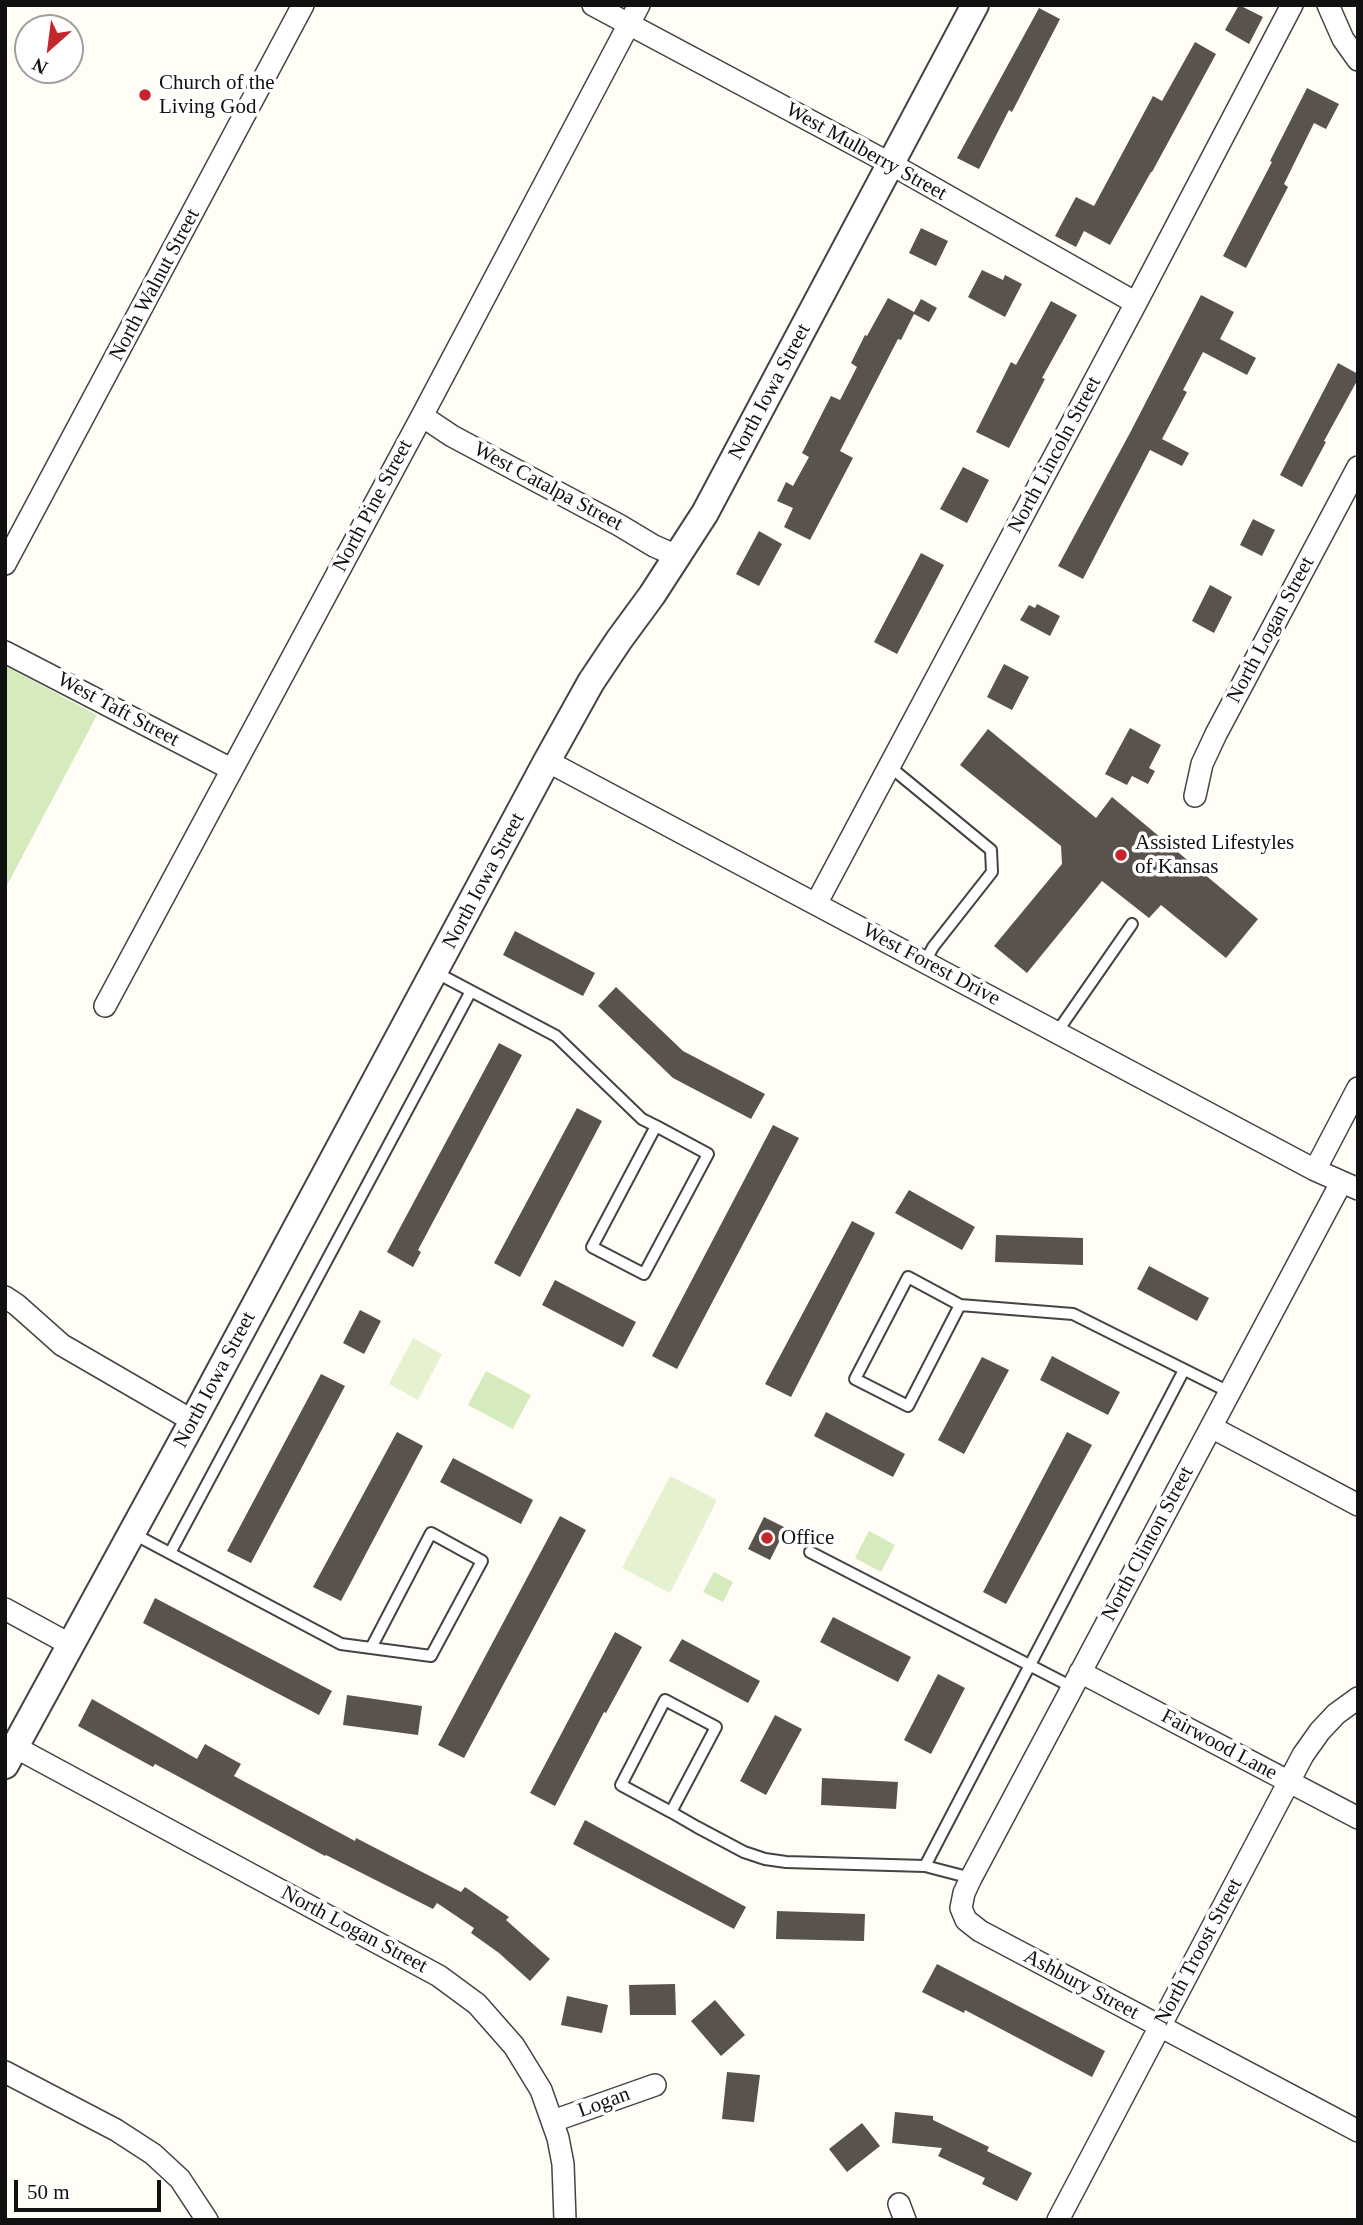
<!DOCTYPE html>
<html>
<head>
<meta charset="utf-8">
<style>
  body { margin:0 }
  #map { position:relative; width:1363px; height:2225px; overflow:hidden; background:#fffdf5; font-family:Georgia,serif }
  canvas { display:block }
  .frame { position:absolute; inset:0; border:7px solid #111; pointer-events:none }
  .north { position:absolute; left:14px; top:14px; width:70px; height:70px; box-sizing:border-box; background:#fff; border:2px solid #a0a0a0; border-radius:50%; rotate:208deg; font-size:19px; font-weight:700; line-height:28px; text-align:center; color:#111 }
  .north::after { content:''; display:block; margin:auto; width:24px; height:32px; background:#c4262e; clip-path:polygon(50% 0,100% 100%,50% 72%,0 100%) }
  .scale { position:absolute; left:14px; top:2180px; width:147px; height:32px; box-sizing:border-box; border:4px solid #111; border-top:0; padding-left:9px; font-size:21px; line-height:24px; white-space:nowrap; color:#111; -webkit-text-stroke:5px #fff; paint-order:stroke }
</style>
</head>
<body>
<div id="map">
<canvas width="1363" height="2225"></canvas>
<div class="frame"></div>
<div class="north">N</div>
<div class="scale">50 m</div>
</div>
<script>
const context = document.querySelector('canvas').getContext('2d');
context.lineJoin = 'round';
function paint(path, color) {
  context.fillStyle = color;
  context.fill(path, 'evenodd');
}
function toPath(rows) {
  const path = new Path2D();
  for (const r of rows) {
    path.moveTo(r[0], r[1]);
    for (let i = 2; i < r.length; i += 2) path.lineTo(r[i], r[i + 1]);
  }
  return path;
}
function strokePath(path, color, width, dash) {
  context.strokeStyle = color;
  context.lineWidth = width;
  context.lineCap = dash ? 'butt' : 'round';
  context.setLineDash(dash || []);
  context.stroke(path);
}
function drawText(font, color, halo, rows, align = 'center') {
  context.font = font + ' Georgia,serif';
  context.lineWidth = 7;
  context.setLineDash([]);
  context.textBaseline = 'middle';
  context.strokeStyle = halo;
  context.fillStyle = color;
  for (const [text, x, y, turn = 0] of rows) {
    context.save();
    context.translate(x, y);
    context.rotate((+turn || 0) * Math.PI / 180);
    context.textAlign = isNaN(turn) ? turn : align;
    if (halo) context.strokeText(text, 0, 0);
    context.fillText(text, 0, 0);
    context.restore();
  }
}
paint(toPath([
  [5,666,97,715,5,889],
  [486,1371,531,1395,513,1429,468,1405],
  [869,1531,895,1545,881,1572,855,1558],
  [714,1572,733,1582,723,1602,703,1592]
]), '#d5ebbd');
paint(toPath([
  [413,1338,442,1354,418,1400,389,1384],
  [670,1476,717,1500,670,1593,622,1568]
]), '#e6f2cf');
paint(toPath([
  [1239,5,1263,17,1249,44,1225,30],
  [1039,8,1060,19,1012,112,1009,110,979,169,957,158],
  [1195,42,1216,54,1152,172,1151,172,1110,245,1084,231,1076,247,1055,236,1076,197,1094,206,1153,96,1162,101],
  [1307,88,1339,104,1326,129,1314,123,1284,184,1288,187,1246,268,1223,256,1272,162,1270,161],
  [921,228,948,241,936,266,909,253],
  [982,270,1003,280,1005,275,1022,284,1005,317,968,297],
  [1201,295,1234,312,1220,339,1256,358,1247,375,1203,352,1183,390,1187,392,1162,439,1189,453,1182,466,1150,450,1083,579,1058,566,1131,431],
  [888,298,914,312,921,299,937,308,929,322,914,314,901,340,898,339,840,451,853,458,810,540,784,527,793,508,777,501,786,482,793,486,809,457,802,453,831,396,840,400,857,367,851,363,865,335,867,336],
  [1051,301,1077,315,1042,378,1045,379,1009,448,976,432,1011,362,1016,365],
  [1338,363,1358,374,1358,379,1324,441,1326,442,1302,487,1280,475],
  [963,467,989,480,967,523,940,509],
  [1253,519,1275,530,1262,556,1240,545],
  [759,531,782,544,759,586,736,574],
  [921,553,944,565,897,654,874,642],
  [1210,585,1232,597,1214,633,1192,621],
  [1037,604,1060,616,1050,636,1020,620,1029,605,1035,608],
  [1004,664,1029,677,1012,710,987,697],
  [1130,728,1161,745,1149,768,1155,771,1148,784,1132,776,1127,785,1105,774],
  [988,729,1096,818,1112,797,1258,919,1226,958,1161,905,1149,918,1102,881,1027,973,994,946,1062,864,1061,846,960,765],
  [515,931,595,973,583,996,503,955],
  [616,987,683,1051,765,1094,751,1119,673,1078,598,1006],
  [499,1043,522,1055,418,1250,421,1252,413,1267,387,1252],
  [577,1108,602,1121,520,1277,494,1263],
  [773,1125,799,1138,677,1369,652,1356],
  [909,1190,975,1227,962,1250,895,1213],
  [852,1221,875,1233,791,1397,765,1384],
  [996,1235,1083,1238,1083,1265,995,1262],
  [1149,1266,1209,1298,1197,1321,1137,1289],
  [555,1280,636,1322,623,1347,542,1305],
  [360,1310,381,1321,364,1354,343,1343],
  [1052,1356,1120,1392,1108,1415,1040,1380],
  [982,1357,1009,1370,964,1454,938,1440],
  [321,1374,345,1386,251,1563,227,1551],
  [826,1412,905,1454,893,1477,814,1436],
  [397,1432,423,1446,341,1601,313,1587],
  [1067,1432,1092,1445,1006,1604,983,1592],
  [453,1458,533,1500,521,1524,440,1482],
  [560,1516,586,1530,464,1758,438,1745],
  [764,1517,786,1528,770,1560,748,1549],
  [155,1598,332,1691,319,1715,143,1623],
  [833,1617,911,1657,898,1682,820,1642],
  [615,1632,642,1647,606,1713,604,1712,555,1806,530,1793],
  [682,1639,760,1681,748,1703,669,1661],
  [938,1674,965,1688,931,1754,904,1740],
  [347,1695,422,1706,418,1735,343,1725],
  [92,1699,197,1759,205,1744,241,1764,234,1776,355,1841,356,1838,461,1892,465,1887,509,1917,506,1920,550,1959,530,1981,499,1953,471,1933,474,1928,437,1903,433,1909,326,1855,325,1856,170,1772,155,1764,153,1767,78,1726],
  [775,1715,802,1729,766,1795,740,1781],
  [822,1778,898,1782,896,1809,821,1805],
  [585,1820,746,1907,734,1929,573,1844],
  [777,1911,865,1914,864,1941,776,1939],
  [937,1964,1105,2051,1092,2077,965,2010,964,2013,922,1992],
  [675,1984,676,2015,630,2015,629,1985],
  [567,1996,608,2005,602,2033,561,2025],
  [715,2000,745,2035,721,2056,691,2021],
  [727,2072,760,2075,754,2122,722,2119],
  [895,2112,933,2116,933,2120,989,2147,987,2151,1032,2173,1017,2201,982,2184,985,2178,938,2156,942,2148,892,2143],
  [862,2123,880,2146,847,2172,829,2149]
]), '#5a524d');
const service = toPath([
  [889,766,991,850,992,872,933,947,925,962],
  [435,972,556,1036,642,1119,656,1126,708,1154,644,1274,592,1247,656,1126],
  [1057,1032,1132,924],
  [960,1305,908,1406,855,1379,908,1277,960,1305,1073,1314,1229,1392],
  [132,1533,341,1644,431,1656,482,1561,431,1533,371,1648],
  [810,1552,1072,1687],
  [170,1553,471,991],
  [671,1812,716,1727,665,1700,621,1785,671,1812,697,1827,744,1852,765,1859,786,1862,925,1866,971,1878],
  [925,1866,1184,1370]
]);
const minor = toPath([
  [593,5,891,164,1136,303],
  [1328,5,1343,39,1358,60],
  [422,416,452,436,619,525,654,546,677,556],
  [5,564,303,5],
  [5,652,231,769],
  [547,761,1315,1170,1358,1189],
  [1195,796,1202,764,1216,734,1358,467],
  [816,904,1136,303,1292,5],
  [105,1006,422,416,639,5],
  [1315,1170,1358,1088],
  [1341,1183,971,1878,964,1893,961,1908,966,1920,980,1931,1358,2131],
  [5,1297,17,1305,62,1345,193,1421],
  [1211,1427,1358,1505],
  [5,1609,71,1645],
  [1080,1672,1358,1818],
  [15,1747,439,1976,477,2004,514,2046,541,2090,558,2138,563,2164,565,2220],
  [5,2072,116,2130,153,2154,180,2179,207,2220],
  [553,2121,655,2085],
  [899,2204,905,2220],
  [1058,2220,1303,1755,1320,1731,1336,1714,1358,1698]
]);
const tertiary = toPath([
  [5,1765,193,1421,547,761,591,682,619,640,652,595,705,513,975,5]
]);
strokePath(service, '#444', 14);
strokePath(minor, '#444', 24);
strokePath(tertiary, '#444', 30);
strokePath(service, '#fff', 10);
strokePath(minor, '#fff', 21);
strokePath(tertiary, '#fff', 26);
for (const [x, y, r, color] of [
  [145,95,7,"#c4262e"],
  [1121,855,7,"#c4262e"],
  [767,1538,7,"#c4262e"]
]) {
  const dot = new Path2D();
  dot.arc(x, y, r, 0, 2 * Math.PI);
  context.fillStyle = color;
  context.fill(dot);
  strokePath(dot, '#fff', 2.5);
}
drawText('21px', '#111', '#fff', [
  ["Church of the",159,83],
  ["Living God",159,107],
  ["Assisted Lifestyles",1135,843],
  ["of Kansas",1135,867],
  ["Office",781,1538]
], 'left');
drawText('21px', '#111', '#fff', [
  ["West Mulberry Street",866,152,29],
  ["North Walnut Street",155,285,-62],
  ["North Iowa Street",770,392,-62],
  ["North Lincoln Street",1055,455,-62],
  ["West Catalpa Street",548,487,28],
  ["North Pine Street",373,506,-62],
  ["North Logan Street",1271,630,-62],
  ["West Taft Street",118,710,28],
  ["North Iowa Street",484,881,-62],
  ["West Forest Drive",931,965,28],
  ["North Iowa Street",215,1380,-62],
  ["North Clinton Street",1148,1544,-62],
  ["Fairwood Lane",1219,1745,28],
  ["North Logan Street",354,1930,28],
  ["North Troost Street",1199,1952,-62],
  ["Ashbury Street",1081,1985,28],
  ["Logan",604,2103,-20]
]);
</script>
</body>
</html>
